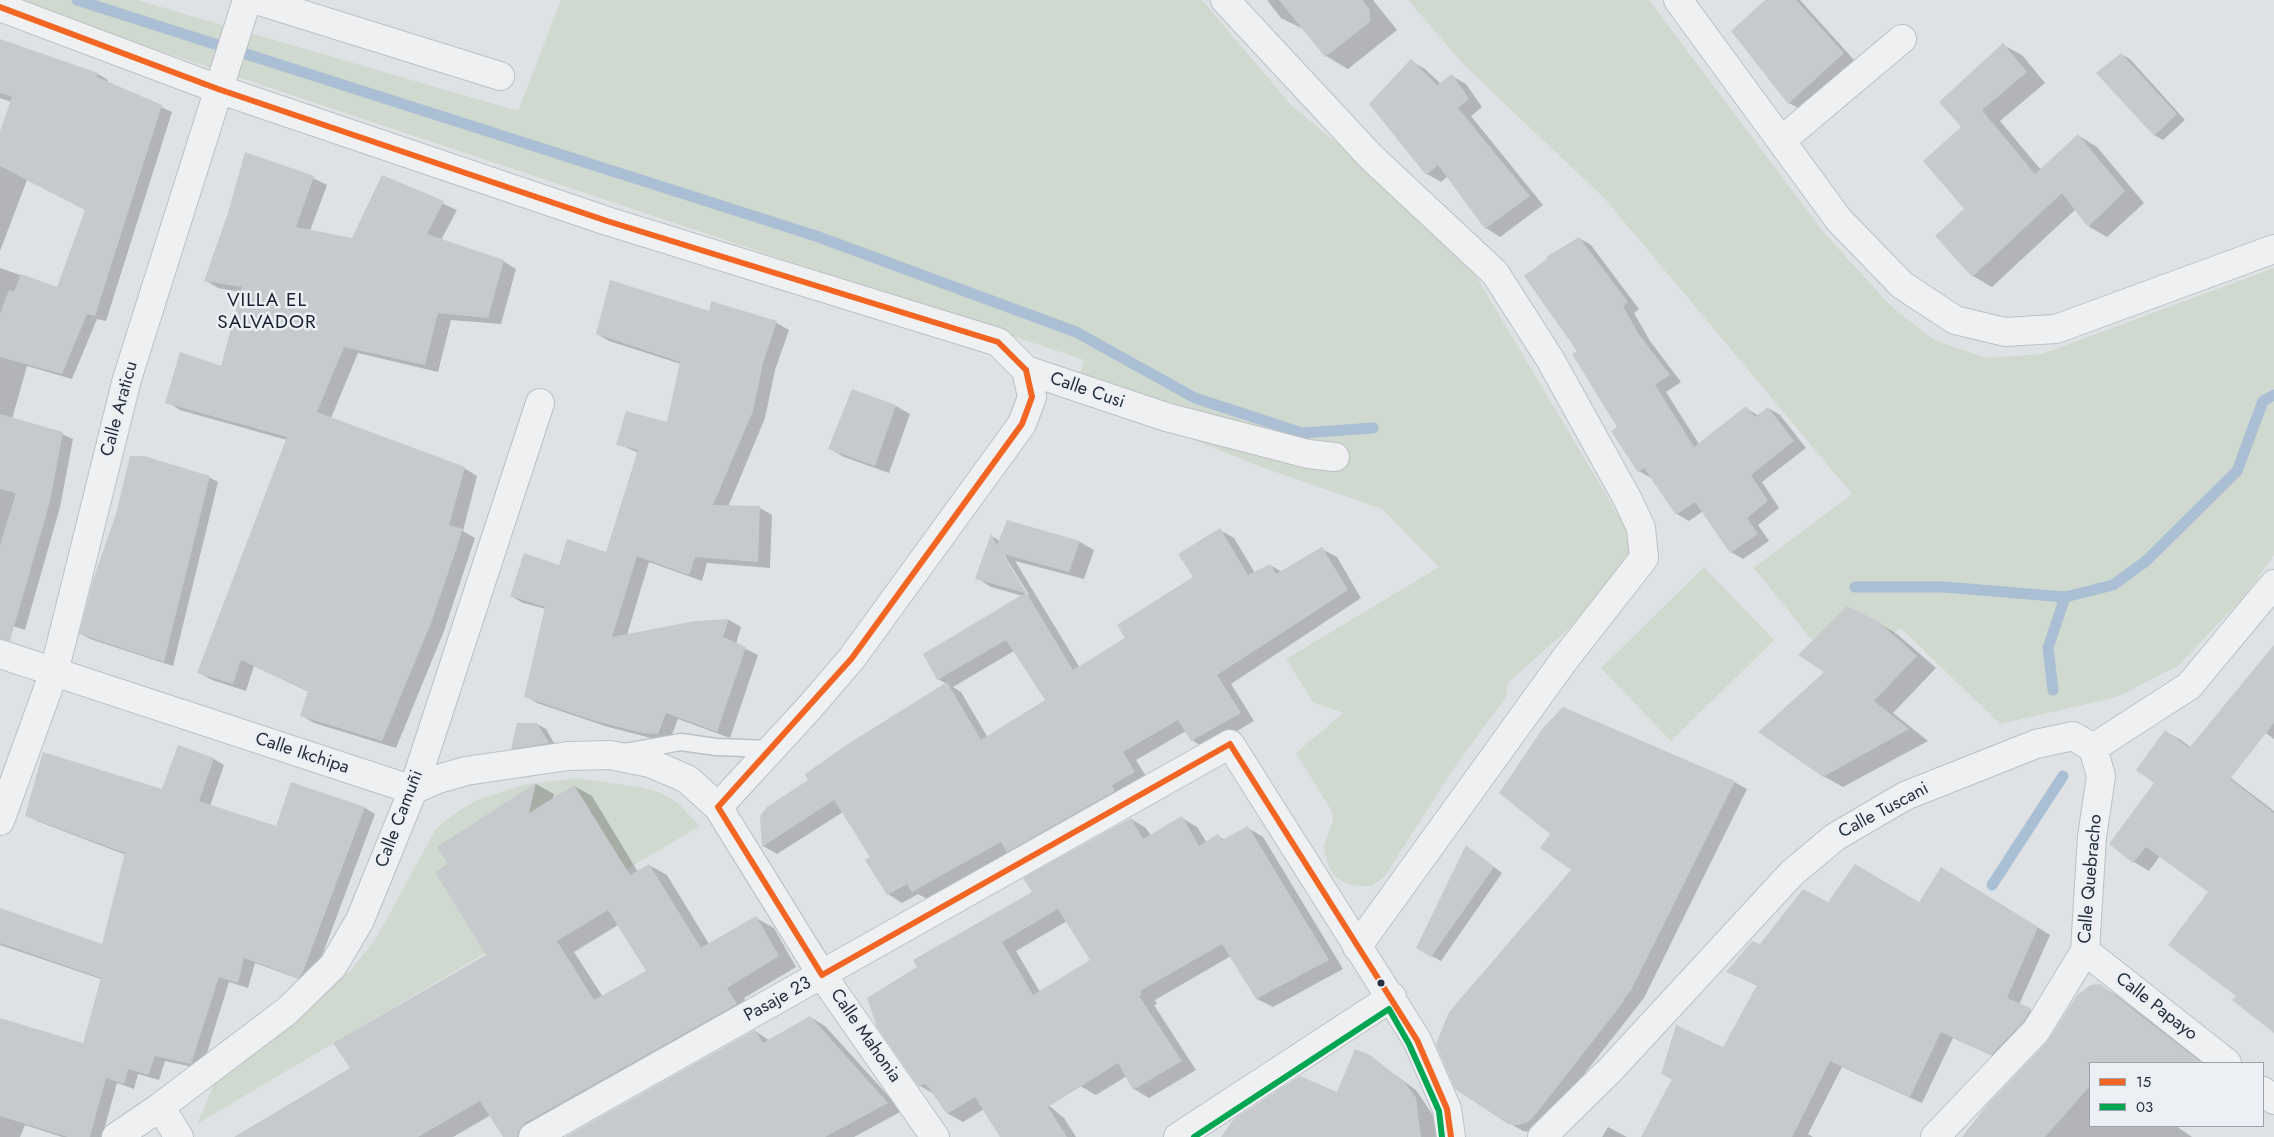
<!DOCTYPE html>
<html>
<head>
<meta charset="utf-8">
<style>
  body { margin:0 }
  #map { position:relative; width:2274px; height:1137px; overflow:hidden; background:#dfe2e5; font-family:Jost,sans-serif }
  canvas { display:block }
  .legend { position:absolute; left:2089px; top:1062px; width:175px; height:65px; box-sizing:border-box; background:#ecf0f5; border:1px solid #9ca3ac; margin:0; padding:6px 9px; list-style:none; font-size:15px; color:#252f3f }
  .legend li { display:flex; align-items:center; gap:10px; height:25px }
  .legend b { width:25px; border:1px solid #9ca3ac }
</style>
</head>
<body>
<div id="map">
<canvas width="2274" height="1137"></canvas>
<ul class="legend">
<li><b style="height:6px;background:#f26522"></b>15</li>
<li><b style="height:6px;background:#00a651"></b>03</li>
</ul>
</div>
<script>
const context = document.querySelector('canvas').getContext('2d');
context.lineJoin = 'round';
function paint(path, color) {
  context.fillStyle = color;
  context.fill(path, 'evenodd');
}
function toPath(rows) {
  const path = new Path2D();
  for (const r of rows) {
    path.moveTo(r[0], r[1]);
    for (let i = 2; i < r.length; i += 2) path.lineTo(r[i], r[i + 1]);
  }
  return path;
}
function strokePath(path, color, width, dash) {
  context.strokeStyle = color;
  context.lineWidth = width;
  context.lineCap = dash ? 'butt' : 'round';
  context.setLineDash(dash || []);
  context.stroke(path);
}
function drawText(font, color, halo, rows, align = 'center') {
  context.font = font + ' Jost,sans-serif';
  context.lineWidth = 5;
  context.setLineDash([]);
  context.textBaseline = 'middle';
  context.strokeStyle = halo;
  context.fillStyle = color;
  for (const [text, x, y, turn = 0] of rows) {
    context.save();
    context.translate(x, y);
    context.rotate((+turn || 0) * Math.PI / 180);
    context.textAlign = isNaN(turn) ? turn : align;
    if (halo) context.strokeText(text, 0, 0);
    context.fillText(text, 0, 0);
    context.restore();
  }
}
paint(toPath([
  [8,0,137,0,518,111,561,0,1202,0,1292,106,1455,241,1645,560,1508,683,1506,697,1452,771,1385,876,1372,886,1358,886,1345,883,1335,876,1328,865,1325,853,1324,846,1333,820,1331,810,1296,753,1343,713,1313,702,1286,659,1439,567,1382,509,1250,463,1075,390,1084,360],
  [1408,0,1649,0,1825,234,1890,305,1934,340,1986,358,2042,354,2274,268,2274,555,2243,598,2178,666,2117,697,2000,724,1901,628,1837,671,1754,568,1852,494,1605,199,1463,64],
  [1704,567,1774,640,1671,741,1601,668],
  [577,778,639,787,658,792,677,802,700,826,197,1124,214,1085,292,1022,351,970,375,940,436,829,454,814,477,800,523,785]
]), '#d0d9cf');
paint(toPath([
  [1267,0,1373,0,1397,30,1348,69,1326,56,1305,30,1281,18],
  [1767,0,1800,0,1854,60,1800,109,1789,103],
  [0,41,98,74,108,80,107,82,172,112,106,321,97,319,72,379,27,366,12,419,62,434,73,439,60,507,25,630,0,622,0,268,58,288,86,210,27,180,0,251,0,135,11,102,0,98],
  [2003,45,2022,55,2045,83,2000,121,2041,170,2079,136,2097,147,2144,203,2107,237,2088,226,2076,209,1992,287,1973,276,1966,210,1963,127],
  [2121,54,2130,59,2185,120,2163,140,2154,135],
  [1411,61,1425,69,1441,84,1452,76,1466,84,1482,107,1471,116,1543,205,1500,237,1486,228,1448,176,1441,182,1427,174],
  [382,176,457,210,441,240,503,261,516,269,501,324,451,320,438,372,358,353,331,418,464,468,477,476,463,531,475,538,444,631,396,748,314,723,301,715,309,692,254,666,246,691,212,680,198,672,287,440,180,410,167,402,222,368,242,292,218,288,205,280,313,178,327,185,310,231,352,239],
  [1579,238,1591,245,1639,309,1634,313,1650,341,1681,382,1666,392,1699,444,1746,408,1759,416,1768,408,1780,415,1806,448,1762,482,1779,508,1758,525,1769,541,1743,559,1731,552,1703,511,1689,521,1677,514,1651,478,1639,471,1619,428,1578,351],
  [712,303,777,323,789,330,775,370,765,418,728,507,760,508,772,515,770,568,707,563,702,581,649,562,627,635,696,622,729,620,741,627,736,644,758,655,730,738,678,719,670,740,655,739,608,727,537,703,525,696,546,609,523,603,511,596,560,567,607,554,639,453,618,444,668,424,681,364,609,341,597,334,709,313],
  [896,406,910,414,889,473,844,457,830,449],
  [209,477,218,482,173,666,90,639,81,634],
  [1007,522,1080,542,1094,550,1084,579,1015,561,1080,668,1127,638,1194,577,1220,530,1234,538,1255,573,1270,565,1282,572,1322,549,1337,557,1361,598,1231,684,1254,721,1206,749,1192,740,1186,731,1136,760,1149,781,1010,853,927,899,918,894,902,903,888,894,867,860,872,857,843,812,777,854,763,846,810,780,806,775,896,714,947,684,938,679,1023,596,991,587,977,578,991,536,1000,541],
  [1000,548,1029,595,1026,595,998,549],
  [1014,651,1046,701,988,738,961,692,953,687],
  [1877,622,1897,634,1936,668,1893,713,1928,741,1843,787,1823,776],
  [2274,646,2274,739,2226,705],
  [537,724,546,729,557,748,521,753,513,748],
  [2166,732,2181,740,2274,811,2274,1018,2210,892,2160,856,2149,871,2134,862,2110,843,2156,783],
  [179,746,214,759,224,765,210,806,277,827,365,808,375,814,313,980,310,983,255,963,248,988,229,982,202,1069,165,1061,159,1080,138,1074,134,1089,117,1083,102,1137,62,1137,25,1125,20,1137,0,1137,0,1019,84,1045,101,979,0,945,0,910,103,945,126,855,37,821,26,815,163,790],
  [1734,782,1747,789,1644,998,1541,1129,1531,1132,1523,1131,1509,1123],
  [536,784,554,794,552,800,574,786,592,796,638,872,649,865,667,875,709,944,756,918,774,928,796,967,744,998,754,1014,538,1137,504,1137,491,1115,453,1137,236,1137,352,1068,488,955,449,864,439,847],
  [618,925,648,972,603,997,574,952],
  [1182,818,1197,827,1207,843,1218,836,1225,840,1248,828,1263,837,1343,969,1273,1007,1257,999,1231,956,1155,1000,1157,1004,1154,1005,1196,1070,1149,1098,1134,1089,1127,1076,1096,1095,1030,1057,1015,1078,1064,1118,1076,1137,1001,1137,984,1109,963,1122,947,1113,934,1094,920,1086,879,1027,1033,892,1131,819,1146,828,1151,836],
  [1067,921,1092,961,1040,992,1016,951],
  [1467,847,1502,873,1441,961,1417,948],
  [1953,875,2050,935,2019,1005,2042,1016,2004,1061,1953,1038,1922,1103,1842,1067,1808,1134,1813,1137,1642,1137,1673,1080,1662,1074,1724,1049,1758,986,1728,972,1761,946,1828,904,1919,904],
  [2099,985,2116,995,2201,1060,2199,1063,2090,1063,2090,1126,2176,1126,2192,1137,1964,1137],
  [810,1017,825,1026,902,1111,854,1137,567,1137,755,1031,769,1040],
  [1369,1056,1416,1090,1441,1127,1438,1137,1222,1137,1338,1093],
  [1608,1127,1627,1137,1602,1137]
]), '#0003');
strokePath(toPath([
  [77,0,816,236,1076,332,1195,398,1302,433,1373,428],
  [1855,587,1944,587,2065,597,2113,585,2146,561,2237,471,2263,401,2274,395],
  [2053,690,2048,648,2065,597],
  [1992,885,2063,776]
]), '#aabfd3', 11);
paint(toPath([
  [1279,0,1362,0,1370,10,1370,22,1325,57],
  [1765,0,1796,0,1844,53,1788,104,1731,31],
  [0,39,98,73,97,77,162,105,95,316,87,314,62,374,0,357,0,314,9,290,14,292,21,274,57,287,85,210,0,166,0,131,12,97,0,93],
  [2003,43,2027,72,1982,110,2035,174,2078,134,2125,191,2088,227,2062,193,1972,277,1935,236,1964,209,1923,161,1961,127,1939,102],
  [2121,53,2177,114,2154,136,2096,73],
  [1411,59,1437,85,1452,74,1469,99,1458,108,1530,196,1485,229,1438,165,1426,175,1369,104],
  [245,152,314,176,296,227,352,238,382,175,444,201,427,234,504,260,488,318,438,313,425,365,344,347,317,412,465,467,449,525,463,529,431,623,382,741,300,716,308,691,241,660,233,684,197,673,287,437,165,403,180,352,221,366,242,287,204,281,228,213],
  [1579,237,1628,302,1623,306,1638,333,1670,375,1655,385,1694,447,1746,406,1755,417,1768,407,1794,441,1751,475,1768,501,1747,518,1758,534,1730,553,1695,502,1676,515,1644,468,1638,472,1631,462,1611,431,1617,427,1572,354,1577,351,1524,276,1547,259,1546,257],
  [610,280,709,311,711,301,777,321,763,363,753,411,713,505,760,506,758,562,695,557,689,575,637,556,612,637,695,621,729,619,723,637,746,647,717,732,666,713,658,734,642,733,595,721,524,697,545,607,510,596,524,553,559,565,567,539,606,552,638,450,616,445,626,411,667,422,680,362,596,334],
  [852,389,896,405,875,466,828,449],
  [0,414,63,432,50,501,10,641,0,639,0,545,16,493,0,489],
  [130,456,144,456,210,476,164,662,79,634,94,577,116,514],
  [1007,520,1080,541,1069,572,1003,554,1073,670,1125,638,1117,625,1193,577,1178,554,1220,528,1248,575,1270,564,1276,574,1322,547,1348,590,1217,675,1241,713,1191,741,1178,720,1123,752,1135,772,1112,785,1115,791,1007,852,1001,842,912,892,907,884,887,895,865,860,870,857,834,800,762,847,760,816,767,807,808,780,805,774,848,744,947,682,981,740,1045,700,1006,640,937,680,923,654,1025,593,975,579,991,534,997,545],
  [1847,606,1878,621,1917,656,1874,701,1909,729,1823,777,1758,732,1824,672,1798,655],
  [2274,645,2274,723,2230,779,2274,813,2274,1033,2232,1000,2236,996,2168,945,2208,892,2146,847,2133,863,2109,844,2154,783,2136,770,2165,730,2189,748],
  [1563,707,1735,781,1631,990,1623,1000,1624,1001,1536,1114,1528,1122,1518,1125,1508,1124,1455,1089,1436,1044,1449,1012,1571,870,1540,848,1550,834,1499,793,1543,728],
  [517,723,537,723,549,743,511,749],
  [178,745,214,758,199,801,276,826,291,782,365,807,302,974,298,978,244,958,238,983,219,977,191,1064,155,1056,148,1075,128,1069,124,1084,106,1078,90,1137,68,1137,0,1116,0,1018,83,1043,101,978,0,943,0,908,102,944,125,853,25,816,43,752,162,789],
  [536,783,529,813,574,785,630,875,649,864,701,948,756,916,779,956,727,988,737,1004,525,1123,519,1130,517,1137,503,1137,480,1101,418,1137,234,1137,350,1068,333,1043,486,955,435,872,448,864,437,847],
  [608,910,646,971,594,1000,557,941],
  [1182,816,1199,846,1218,834,1222,840,1248,826,1329,960,1256,999,1222,944,1140,991,1142,995,1139,996,1182,1061,1133,1090,1118,1063,1048,1107,1067,1137,1000,1137,975,1097,947,1114,925,1083,919,1087,877,1027,867,998,917,967,913,960,1032,892,1023,878,1131,818,1143,839],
  [1058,909,1090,960,1033,995,1002,942],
  [1466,845,1494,867,1431,957,1416,948],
  [1855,864,1919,902,1941,867,2038,927,2007,998,2031,1008,2024,1021,1991,1055,1941,1032,1910,1097,1830,1061,1792,1137,1641,1137,1672,1079,1661,1074,1676,1025,1723,1047,1757,985,1726,972,1752,941,1760,944,1803,889,1828,902],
  [2100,984,2202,1063,2087,1063,2090,1066,2090,1086,2045,1137,1962,1137,1987,1105,2047,1042,2077,995,2091,985],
  [810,1016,888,1103,825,1137,565,1137,755,1030,763,1043],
  [1355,1049,1370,1055,1405,1083,1416,1098,1421,1137,1221,1137,1234,1119,1300,1076,1337,1092]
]), '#c7cacd');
const service = toPath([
  [625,752,681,742,716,747,772,749]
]);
const minor = toPath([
  [256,0,500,76],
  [1225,0,1371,157,1495,273,1550,359,1628,500,1641,528,1644,558,1565,659,1357,947],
  [1678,0,1839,220,1902,285,1955,320,2005,332,2056,329,2274,249],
  [0,7,218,89,607,221,998,342,1026,370,1166,417,1308,454,1335,457],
  [1782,140,1902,39],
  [0,654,413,790,438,779,466,771,568,756,610,755,650,763,687,779,718,807,822,975,935,1137],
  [2093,748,2189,686,2274,584],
  [718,807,810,707,852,658,1022,424,1032,397,1026,370],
  [0,821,54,672,127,379,247,0],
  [2085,951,2227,1063],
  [2263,1091,2274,1100],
  [160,1107,179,1137],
  [116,1137,160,1107,287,1011,333,966,360,920,413,790,540,403],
  [533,1137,1230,744,1417,1040,1447,1109,1451,1137],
  [1178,1137,1392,997],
  [1542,1137,1612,1068,1792,873,1835,837,1905,796,2036,744,2073,736,2093,748],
  [1935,1137,2036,1031,2085,951,2092,837,2101,776,2093,748]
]);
strokePath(service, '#bdc0c3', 19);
strokePath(minor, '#bdc0c3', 30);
strokePath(service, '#eef0f2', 16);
strokePath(minor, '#eef0f2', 28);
strokePath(toPath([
  [0,7,218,89,607,221,998,342,1026,370],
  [1230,744,1417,1040,1447,1109,1451,1137],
  [718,807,852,658,1022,424,1032,397,1026,370],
  [718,807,822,975],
  [822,975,1230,744]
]), '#f26522', 6);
strokePath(toPath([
  [1194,1137,1389,1009,1409,1044,1439,1111,1442,1137]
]), '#00a651', 6);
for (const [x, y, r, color] of [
  [1381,983,4.5,"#252f3f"]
]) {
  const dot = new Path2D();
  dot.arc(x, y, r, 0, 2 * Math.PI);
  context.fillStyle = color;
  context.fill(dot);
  strokePath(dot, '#ecf0f5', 2);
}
drawText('18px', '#252f3f', '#ecf0f5', [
  ["Calle Cusi",1087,391,19],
  ["Calle Araticu",120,409,-75],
  ["Calle Ikchipa",302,754,18],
  ["Calle Tuscani",1884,811,-28],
  ["Calle Camuñi",400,819,-69],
  ["Calle Quebracho",2091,879,-85],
  ["Pasaje 23",778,1000,-29],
  ["Calle Papayo",2156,1007,38],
  ["Calle Mahonia",865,1036,55]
]);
context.letterSpacing = '1px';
drawText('19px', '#172030', '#ecf0f5', [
  ["VILLA EL",267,301],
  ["SALVADOR",267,323]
]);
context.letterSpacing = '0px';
</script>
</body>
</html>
